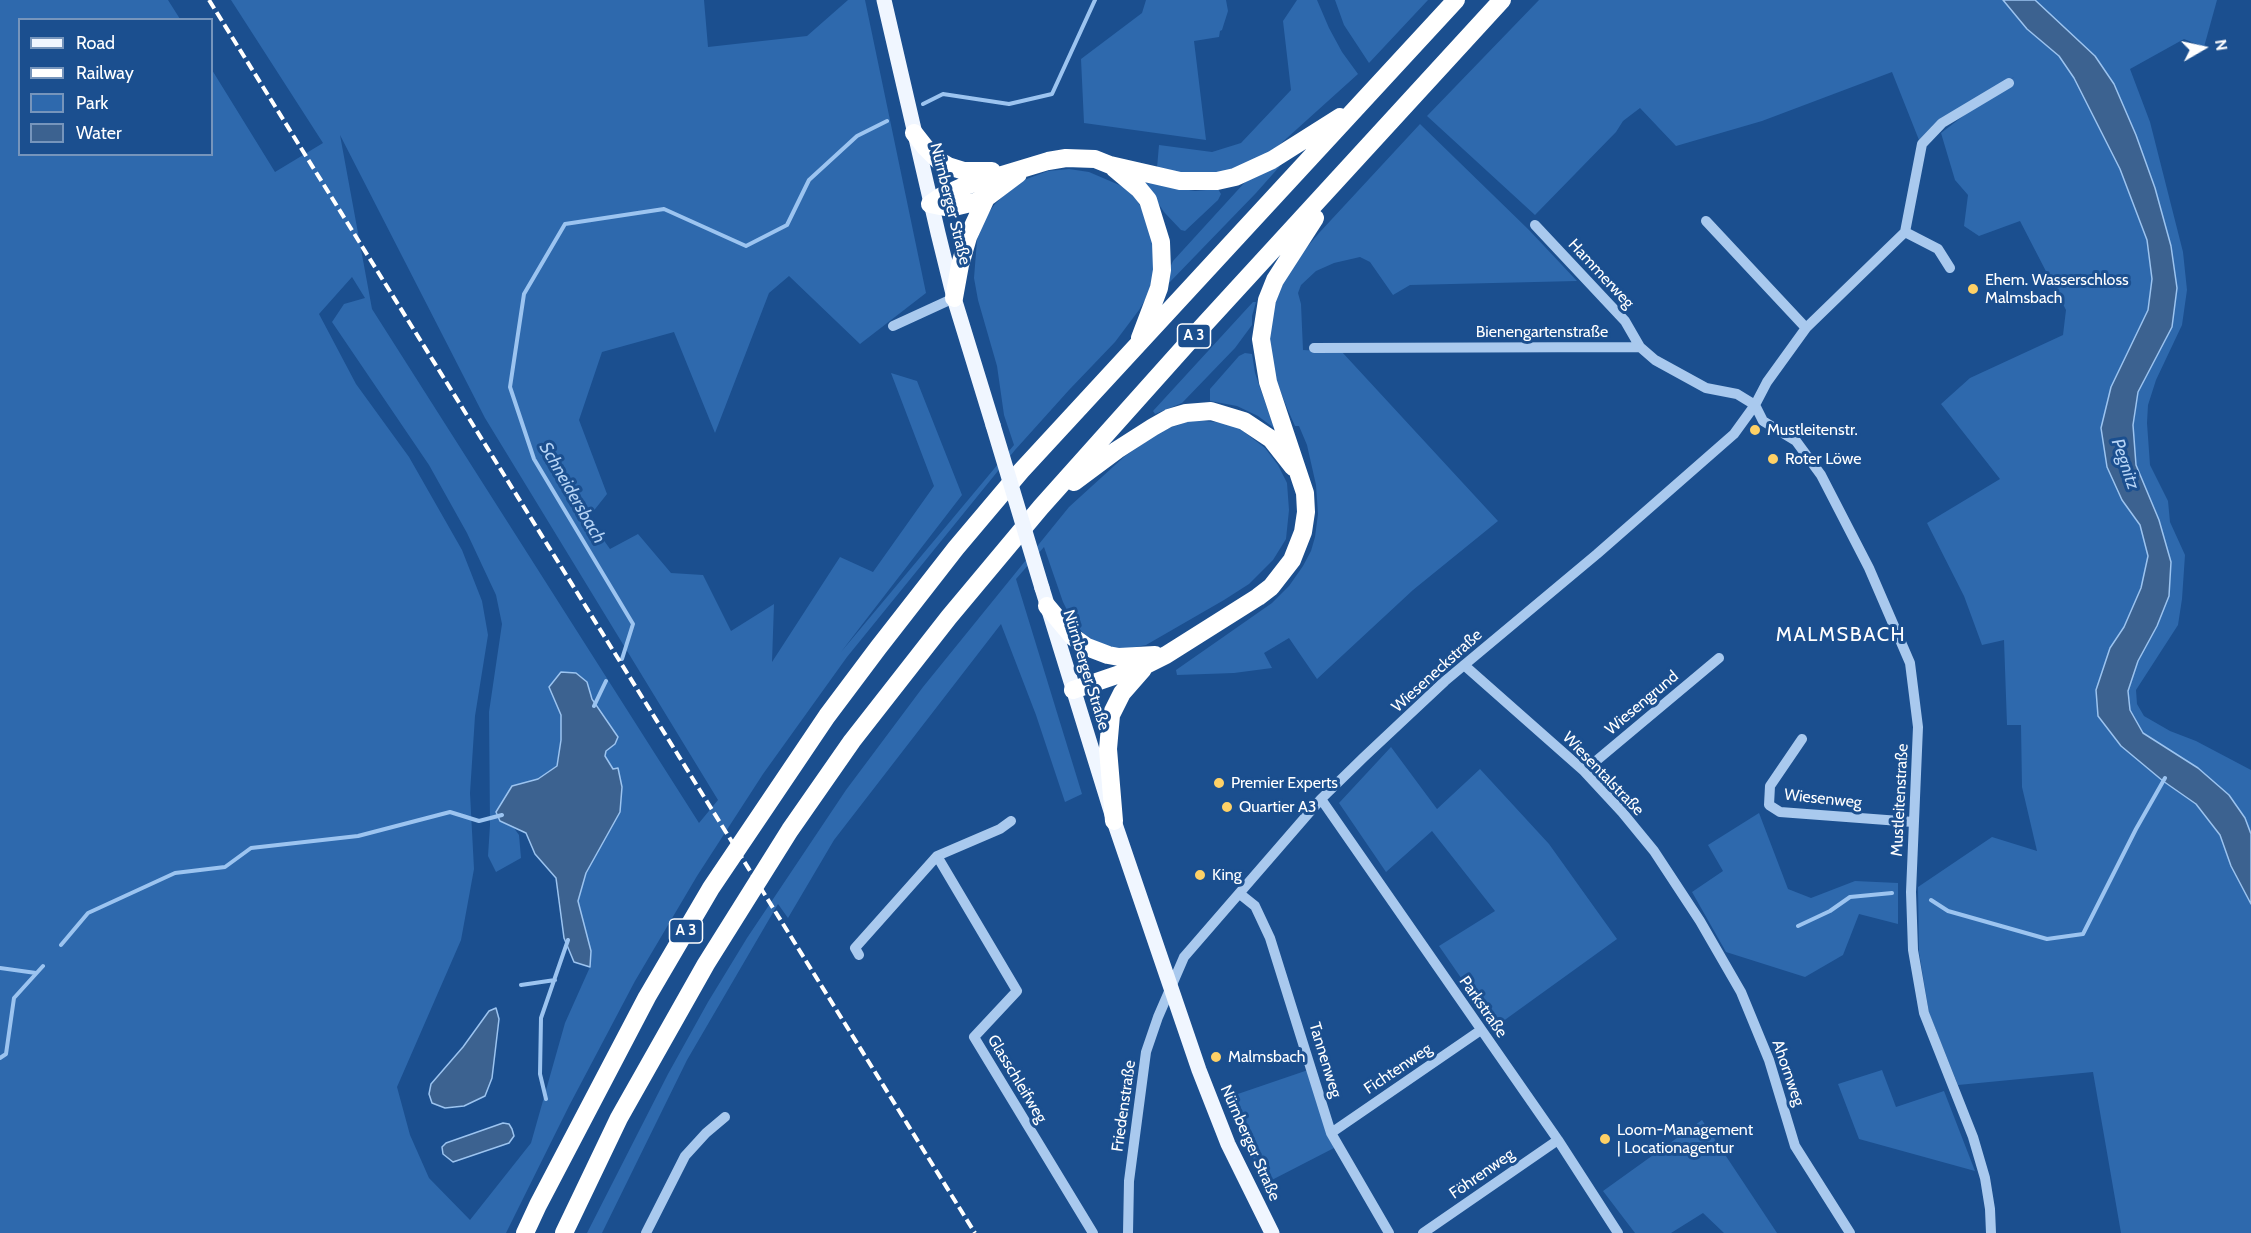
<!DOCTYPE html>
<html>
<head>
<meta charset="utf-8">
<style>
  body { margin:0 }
  #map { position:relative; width:2251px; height:1233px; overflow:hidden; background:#1b4f8f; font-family:Cabin,sans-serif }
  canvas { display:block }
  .legend { position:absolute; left:18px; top:18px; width:195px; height:138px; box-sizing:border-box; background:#1b4f8f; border:2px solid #7695bc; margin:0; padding:8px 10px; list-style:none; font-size:18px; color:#fff }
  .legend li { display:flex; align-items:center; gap:12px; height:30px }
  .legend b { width:30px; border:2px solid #7695bc }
  .north { position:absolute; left:2173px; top:18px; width:60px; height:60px; -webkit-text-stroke:4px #1b4f8f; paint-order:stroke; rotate:81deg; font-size:16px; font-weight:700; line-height:24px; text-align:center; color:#fff }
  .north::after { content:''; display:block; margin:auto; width:21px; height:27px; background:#fff; clip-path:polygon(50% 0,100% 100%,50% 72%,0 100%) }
</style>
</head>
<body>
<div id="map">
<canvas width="2251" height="1233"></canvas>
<ul class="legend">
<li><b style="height:8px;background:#f0f6ff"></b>Road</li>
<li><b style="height:8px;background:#fff"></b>Railway</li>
<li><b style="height:16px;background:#2e69ad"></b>Park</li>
<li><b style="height:16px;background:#3c6290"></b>Water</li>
</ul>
<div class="north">N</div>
</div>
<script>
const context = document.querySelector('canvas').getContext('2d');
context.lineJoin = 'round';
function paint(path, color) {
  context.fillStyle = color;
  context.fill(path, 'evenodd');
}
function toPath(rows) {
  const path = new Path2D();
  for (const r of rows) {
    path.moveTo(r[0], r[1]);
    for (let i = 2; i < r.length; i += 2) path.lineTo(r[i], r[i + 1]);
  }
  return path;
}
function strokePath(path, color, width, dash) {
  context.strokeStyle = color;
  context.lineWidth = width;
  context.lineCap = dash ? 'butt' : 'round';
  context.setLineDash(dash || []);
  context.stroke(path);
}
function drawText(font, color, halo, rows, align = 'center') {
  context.font = font + ' Cabin,sans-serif';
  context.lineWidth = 6;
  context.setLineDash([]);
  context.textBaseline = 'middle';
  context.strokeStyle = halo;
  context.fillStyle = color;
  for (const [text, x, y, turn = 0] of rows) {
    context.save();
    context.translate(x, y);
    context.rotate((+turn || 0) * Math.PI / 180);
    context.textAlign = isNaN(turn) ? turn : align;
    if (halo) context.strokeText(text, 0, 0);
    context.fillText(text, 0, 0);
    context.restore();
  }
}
paint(toPath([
  [0,0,168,0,180,19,20,20,20,154,212,154,212,70,275,172,323,143,231,0,704,0,708,47,807,36,848,0,865,0,926,293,860,344,789,276,769,293,715,433,674,332,602,352,579,420,607,494,588,518,610,549,638,534,671,573,703,575,731,631,774,604,772,662,840,557,873,572,934,486,891,373,917,381,962,495,841,652,1014,445,1004,415,997,366,978,300,974,278,977,240,984,219,995,204,1007,192,1024,180,1048,171,1069,169,1089,172,1124,187,1138,201,1154,236,1154,276,1148,295,1139,310,1115,342,1069,390,1015,450,847,657,763,774,697,876,635,981,569,1106,506,1233,0,1233],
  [340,135,485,418,718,800,699,823,372,309],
  [352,277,365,298,344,304,332,322,429,465,467,533,496,595,502,624,489,712,490,825,488,856,496,872,521,858,519,835,514,828,500,821,512,786,538,779,557,766,561,740,561,715,549,687,587,689,618,737,615,744,606,751,605,756,613,769,618,768,620,812,586,873,578,901,591,951,590,967,565,1023,531,1143,470,1220,429,1178,410,1135,397,1087,461,940,474,869,470,793,475,716,488,635,482,601,462,550,409,457,356,384,319,314],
  [1146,0,1226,0,1228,11,1222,30,1220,31,1219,37,1194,41,1206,140,1084,123,1081,59,1142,13],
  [1297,0,1317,0,1329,28,1342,52,1358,74,1277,147,1251,164,1232,171,1196,176,1157,168,1159,145,1212,152,1241,143,1291,90,1283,21],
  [1335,0,1428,0,1369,63,1344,25],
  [1539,0,2003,0,2027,29,2059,56,2074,78,2120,169,2147,240,2152,279,2148,310,2136,337,2122,500,2140,525,2148,556,2141,588,2124,627,2110,648,2098,716,2121,746,2163,781,2196,804,2220,835,2231,866,2251,904,2251,1233,2121,1233,2093,1072,1958,1085,1929,1013,1919,952,1918,887,1992,837,2037,851,2022,787,2021,725,2007,725,2004,640,1982,645,1964,596,1927,523,2000,479,1941,404,1970,378,2063,335,2066,310,2020,221,1979,236,1964,226,1968,195,1955,180,1941,133,2014,77,1941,118,1919,140,1892,72,1762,121,1676,146,1640,108,1623,121,1616,132,1535,215,1427,116],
  [2035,0,2217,0,2204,47,2184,39,2130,69,2150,122,2183,252,2187,290,2182,325,2156,380,2148,405,2147,423,2150,465,2168,501,2170,522,2185,555,2182,599,2178,625,2136,690,2137,704,2144,716,2170,731,2196,741,2251,770,2251,834,2245,818,2229,795,2198,768,2143,733,2130,711,2128,691,2138,661,2157,626,2169,596,2171,562,2159,520,2136,465,2133,425,2138,392,2172,327,2171,246,2155,188,2136,135,2114,84],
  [1420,124,1529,230,1577,281,1410,285,1393,295,1370,262,1360,257,1334,263,1316,271,1301,285,1298,293,1301,304,1303,350,1342,352,1498,521,1413,590,1317,679,1289,638,1264,653,1272,668,1234,673,1177,675,1176,670,1272,603,1289,586,1303,566,1311,551,1315,537,1318,514,1316,485,1307,445,1299,426,1295,426,1287,408,1275,377,1267,342,1278,289,1296,260,1319,233],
  [1278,164,1280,166,1256,193,1168,284,1169,270,1173,261,1246,181],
  [1142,179,1176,188,1195,191,1218,189,1221,194,1218,200,1185,231,1181,230,1164,212],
  [1253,302,1256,302,1252,316,1252,325,1235,348,1182,403,1155,414,1153,411],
  [1245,353,1252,354,1255,373,1274,428,1258,416,1237,406,1210,401,1210,389,1239,356],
  [1193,420,1226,423,1239,428,1265,448,1278,465,1287,483,1289,510,1286,539,1273,560,1249,584,1224,600,1146,645,1125,649,1110,647,1093,640,1084,634,1072,620,1063,602,1044,547,1016,579,1082,794,1065,802,1036,715,1001,624,834,840,788,918,778,904,687,1060,602,1233,587,1233,668,1074,708,1002,747,938,846,790,923,687,1069,507,1125,456,1163,430],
  [1391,747,1437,809,1480,769,1549,844,1617,939,1495,1027,1439,946,1495,911,1432,831,1386,872,1339,803],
  [1759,813,1788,889,1811,898,1855,881,1898,883,1898,924,1859,914,1843,955,1805,977,1726,952,1692,892,1723,871,1708,845],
  [1308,1070,1334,1148,1266,1183,1248,1148,1229,1097],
  [1882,1070,1896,1107,1944,1091,1975,1171,1859,1139,1838,1084],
  [1702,1120,1777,1233,1724,1233,1703,1213,1671,1233,1635,1233,1603,1191]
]), '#2e69ad');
const water = toPath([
  [2003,0,2035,0,2095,56,2114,84,2136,135,2155,188,2171,246,2177,288,2172,327,2138,392,2133,425,2136,465,2159,520,2171,562,2169,596,2157,626,2138,661,2128,691,2130,710,2143,733,2198,768,2229,795,2245,818,2251,834,2251,904,2231,866,2220,835,2196,804,2163,781,2121,746,2098,716,2096,690,2110,648,2124,627,2141,588,2148,556,2140,525,2122,500,2107,467,2101,428,2111,387,2148,310,2152,279,2147,240,2120,169,2074,78,2059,56,2027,29,2003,0],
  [561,672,576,673,587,682,592,699,618,737,615,744,606,751,605,756,613,769,618,768,622,787,620,812,586,873,578,901,591,951,590,967,574,962,564,938,556,878,535,854,526,833,500,821,496,812,512,786,538,779,557,766,561,740,561,715,549,687,561,672],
  [496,1008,499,1019,492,1078,485,1096,464,1106,445,1108,432,1103,429,1094,431,1084,463,1047,489,1011,496,1008],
  [503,1123,509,1124,512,1129,514,1136,509,1143,453,1162,443,1154,442,1147,446,1143,503,1123]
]);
paint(water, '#3c6290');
strokePath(water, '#9cc4f0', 1.5);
strokePath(toPath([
  [923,104,943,94,1009,104,1052,94,1095,0],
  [622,659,633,624,534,459,510,387,524,294,565,224,664,209,746,246,787,225,809,180,857,136,887,121],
  [594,706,606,681],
  [1931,900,1948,911,2047,939,2083,934,2136,829,2165,778],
  [1798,926,1830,911,1850,897,1892,893],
  [61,945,88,913,175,873,225,867,251,848,358,836,450,812,479,821,502,815],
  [0,968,36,973],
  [521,985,555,980],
  [0,1058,6,1054,14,998,43,966],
  [546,1099,540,1074,541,1018,568,940]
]), '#9cc4f0', 4);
strokePath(toPath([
  [1706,221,1806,328],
  [1535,225,1625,321,1640,347,1655,360,1706,388,1737,394,1755,405],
  [1905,232,1938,249,1950,268],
  [893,326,954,298],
  [1314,348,1640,347],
  [1755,405,1763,421,1796,441,1821,475,1869,568,1910,663,1918,727,1911,892,1913,950,1924,1013,1973,1137,1985,1178,1990,1209,1991,1233],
  [1464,665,1584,771,1622,812,1654,851,1700,921,1741,992,1769,1060,1795,1146,1850,1233],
  [1802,739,1770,786,1769,805,1780,812,1913,822],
  [1584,771,1719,658],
  [1321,799,1558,1140,1618,1233],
  [937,856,1017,991,974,1037,1093,1233],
  [1240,894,1255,906,1270,938,1331,1133,1389,1233],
  [859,955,855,948,937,856,1000,829,1011,821],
  [1331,1133,1481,1030],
  [646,1233,685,1156,706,1133,725,1117],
  [1128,1233,1129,1181,1146,1052,1158,1017,1184,957,1321,799,1364,757,1445,681,1597,554,1734,434,1755,405,1767,382,1806,328,1905,232,1922,144,1942,123,2009,83],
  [1423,1233,1558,1140]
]), '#a9c9ee', 10);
strokePath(toPath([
  [884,0,938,233,954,298,993,425],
  [1042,588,1114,821,1199,1070,1228,1144,1272,1233]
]), '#f0f6ff', 15);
strokePath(toPath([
  [914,133,925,147,938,160,948,166,964,171,992,171],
  [1114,168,1139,189,1148,200,1161,242,1162,270,1159,288,1140,338],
  [930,204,940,197,962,187,1048,161,1066,158,1095,159,1110,165,1180,181,1217,181,1235,177,1272,160,1340,117],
  [930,204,950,208,975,202,986,198,1018,174],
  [954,298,960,265,968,237,986,198],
  [1074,482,1117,450,1153,427,1169,418,1186,413,1211,411,1244,421,1271,439,1293,467],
  [1047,606,1073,637,1087,647,1108,655,1119,657,1155,655],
  [1073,690,1146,665,1166,655,1258,597,1271,587,1292,560,1303,532,1306,512,1305,493,1268,382,1261,339,1267,300,1275,280,1315,218],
  [1114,821,1108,749,1111,715,1122,693,1143,669],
  [525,1233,538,1205,647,997,711,888,827,716,878,648,956,548,1021,471,1456,0],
  [564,1233,619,1118,706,964,790,830,852,741,949,617,1041,507,1202,327,1502,0]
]), '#fff', 18);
strokePath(toPath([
  [209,0,975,1233]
]), '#fff', 4, [10, 4.5]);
strokePath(toPath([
  [993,425,1042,588]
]), '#f0f6ff', 15);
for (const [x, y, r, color] of [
  [1973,289,6,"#ffd166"],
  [1755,430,6,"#ffd166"],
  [1773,459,6,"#ffd166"],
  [1219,783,6,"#ffd166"],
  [1227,807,6,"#ffd166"],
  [1200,875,6,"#ffd166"],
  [1216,1057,6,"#ffd166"],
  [1605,1139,6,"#ffd166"]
]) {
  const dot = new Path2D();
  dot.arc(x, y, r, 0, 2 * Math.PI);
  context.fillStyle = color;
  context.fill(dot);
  strokePath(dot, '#1b4f8f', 2);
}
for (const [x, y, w] of [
  [1194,336,33],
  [686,931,33]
]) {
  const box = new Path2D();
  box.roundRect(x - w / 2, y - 12, w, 24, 4.5);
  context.fillStyle = '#1b4f8f';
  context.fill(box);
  strokePath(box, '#fff', 1.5);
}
drawText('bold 15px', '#fff', null, [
  ["A 3",1194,336],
  ["A 3",686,931]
]);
drawText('16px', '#fff', '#1b4f8f', [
  ["Nürnberger Straße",950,204,76],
  ["Hammerweg",1601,274,47],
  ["Bienengartenstraße",1542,332],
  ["Nürnberger Straße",1086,670,73],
  ["Wieseneckstraße",1437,671,-42],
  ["Wiesengrund",1642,703,-40],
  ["Wiesentalstraße",1603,774,46],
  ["Wiesenweg",1823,799,6],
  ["Mustleitenstraße",1900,800,-87],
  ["Parkstraße",1483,1007,55],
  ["Tannenweg",1325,1060,73],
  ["Fichtenweg",1398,1069,-34],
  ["Ahornweg",1788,1073,71],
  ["Glasschleifweg",1017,1079,59],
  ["Friedenstraße",1124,1106,-82],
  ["Nürnberger Straße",1250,1143,66],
  ["Föhrenweg",1482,1174,-35]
]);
drawText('16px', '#fff', '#1b4f8f', [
  ["Ehem. Wasserschloss",1985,280],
  ["Malmsbach",1985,298],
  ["Mustleitenstr.",1767,430],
  ["Roter Löwe",1785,459],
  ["Premier Experts",1231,783],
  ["Quartier A3",1239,807],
  ["King",1212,875],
  ["Malmsbach",1228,1057],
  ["Loom-Management",1617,1130],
  ["| Locationagentur",1617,1148]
], 'left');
drawText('italic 18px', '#b5d3f5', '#1b4f8f', [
  ["Pegnitz",2125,464,71],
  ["Schneidersbach",572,493,60]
]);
context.letterSpacing = '1.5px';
drawText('20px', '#fff', '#1b4f8f', [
  ["MALMSBACH",1841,635]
]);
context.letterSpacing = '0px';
</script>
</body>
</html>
